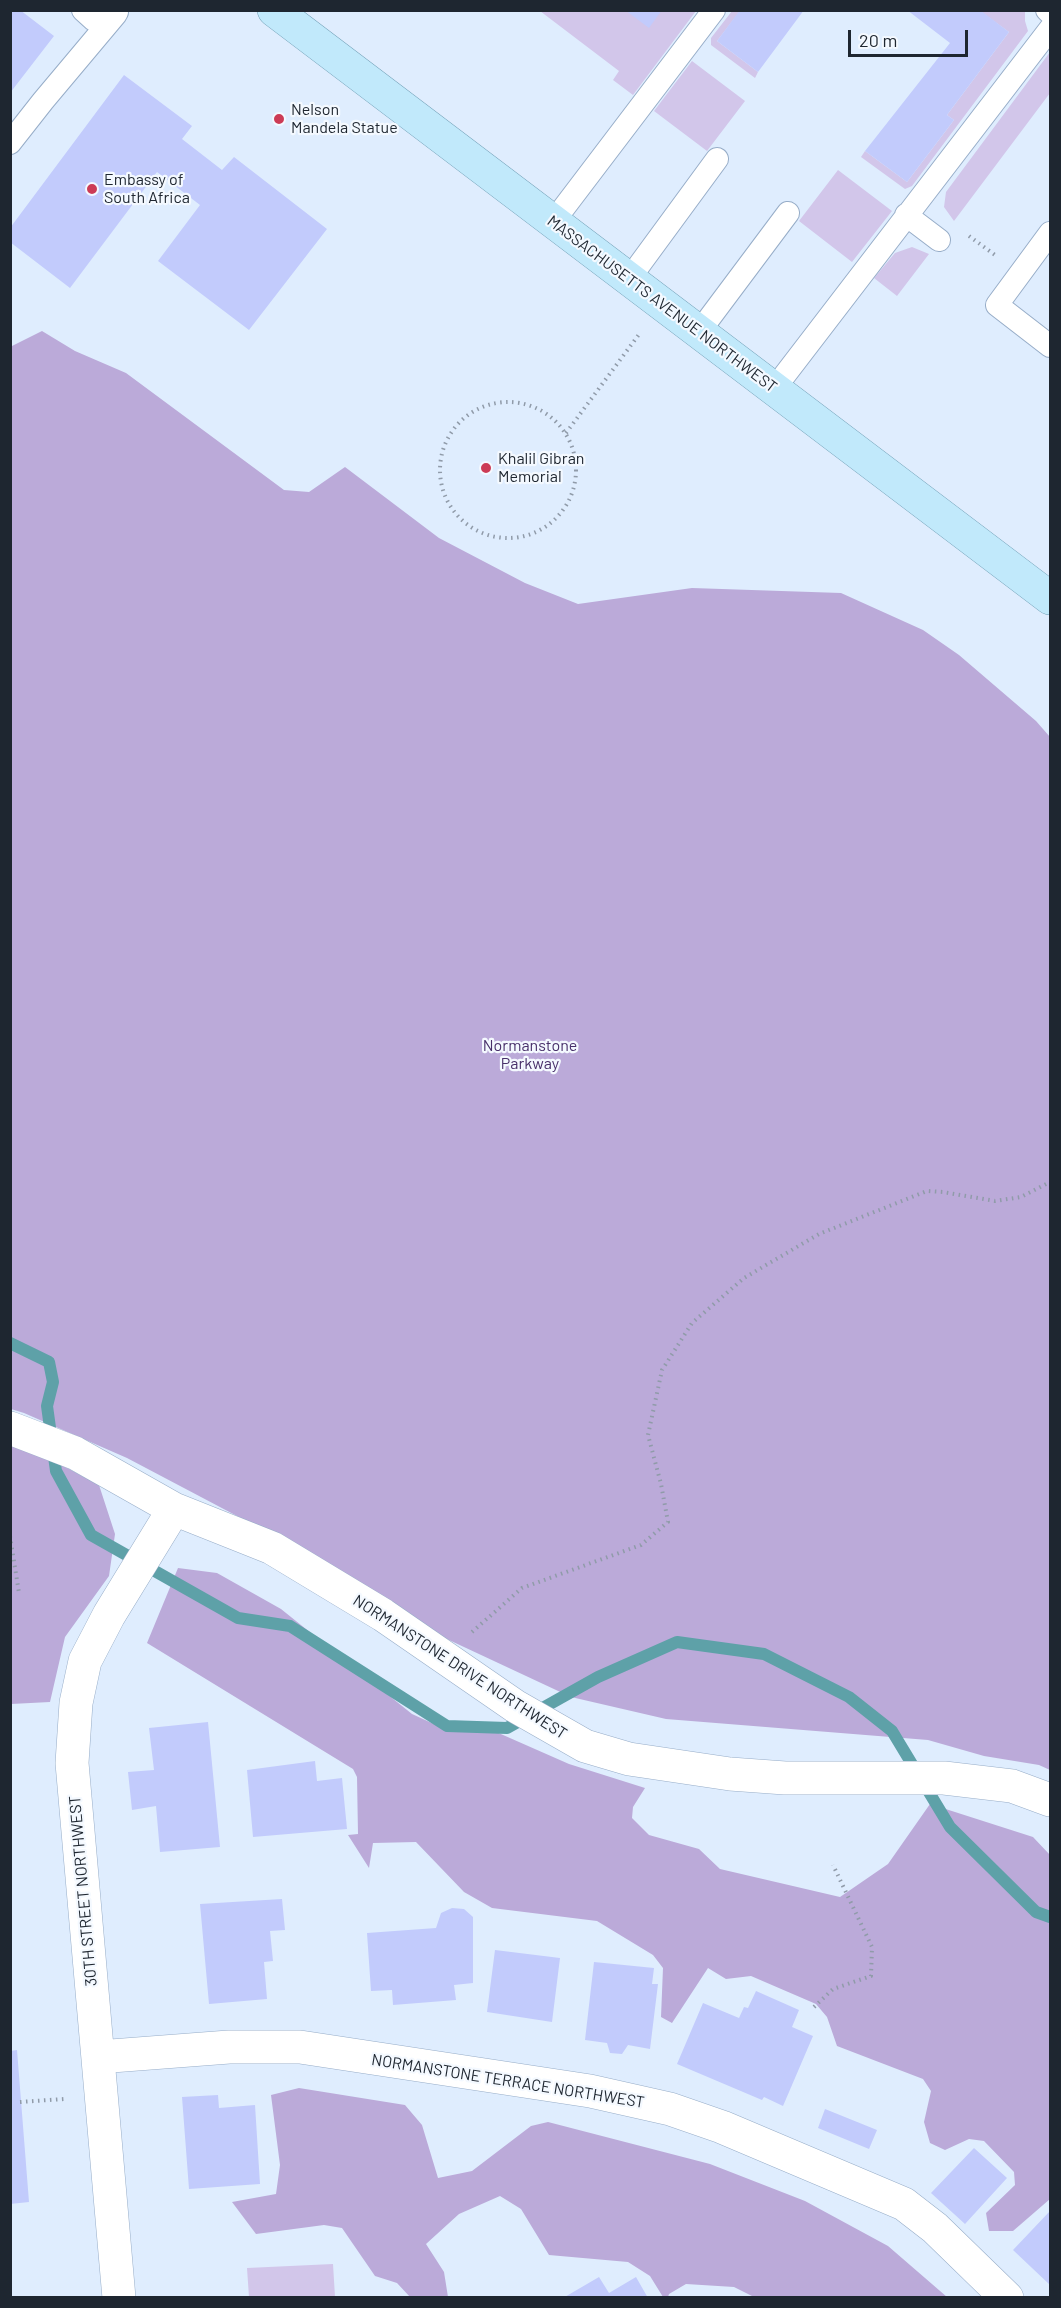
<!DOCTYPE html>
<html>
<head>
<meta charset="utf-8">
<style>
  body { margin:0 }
  #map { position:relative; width:1061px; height:2308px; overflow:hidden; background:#dfedfe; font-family:Barlow,sans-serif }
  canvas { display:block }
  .frame { position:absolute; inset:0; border:12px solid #1e2630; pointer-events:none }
  .scale { position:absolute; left:848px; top:30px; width:120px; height:27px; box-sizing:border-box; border:3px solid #1e2630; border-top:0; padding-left:8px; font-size:18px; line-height:21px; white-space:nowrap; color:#1e2630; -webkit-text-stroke:4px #f4f9ff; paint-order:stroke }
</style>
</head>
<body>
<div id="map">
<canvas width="1061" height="2308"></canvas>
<div class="frame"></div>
<div class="scale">20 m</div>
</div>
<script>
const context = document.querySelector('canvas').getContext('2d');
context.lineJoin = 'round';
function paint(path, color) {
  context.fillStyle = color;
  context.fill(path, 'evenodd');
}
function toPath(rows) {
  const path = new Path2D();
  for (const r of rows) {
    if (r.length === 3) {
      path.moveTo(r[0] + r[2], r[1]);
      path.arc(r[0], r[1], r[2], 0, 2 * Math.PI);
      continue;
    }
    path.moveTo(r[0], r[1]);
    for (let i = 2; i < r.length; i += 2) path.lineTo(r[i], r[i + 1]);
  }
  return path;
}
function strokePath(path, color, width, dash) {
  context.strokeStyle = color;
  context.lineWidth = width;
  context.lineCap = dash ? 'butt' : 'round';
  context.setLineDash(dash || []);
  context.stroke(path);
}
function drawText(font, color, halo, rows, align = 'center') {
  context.font = font + ' Barlow,sans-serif';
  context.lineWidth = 4.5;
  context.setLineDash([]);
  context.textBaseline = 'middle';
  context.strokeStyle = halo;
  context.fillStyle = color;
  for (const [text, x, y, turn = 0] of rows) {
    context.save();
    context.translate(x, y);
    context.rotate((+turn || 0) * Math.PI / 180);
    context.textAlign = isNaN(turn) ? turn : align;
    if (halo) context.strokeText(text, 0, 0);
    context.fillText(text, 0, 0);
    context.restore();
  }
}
paint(toPath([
  [540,11,696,11,633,95,613,80,619,71],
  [732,11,740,11,717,41,758,72,755,78,711,45,711,38],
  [980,11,1025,11,1025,21,1028,31,912,186,905,189,861,157,865,151,907,182,954,120,947,115,1009,32],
  [1050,52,1050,93,954,221,944,207,946,192],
  [692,61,745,101,707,151,654,111],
  [838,170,892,211,852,262,799,221],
  [912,247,929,254,897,296,874,278,895,253],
  [333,2264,335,2297,249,2297,247,2268]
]), '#d2c6ea');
paint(toPath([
  [42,331,75,351,126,373,284,490,309,492,345,467,439,538,525,583,578,604,692,588,841,593,923,630,959,655,1036,721,1050,737,1050,1770,1039,1765,984,1756,928,1740,666,1719,571,1697,434,1633,328,1564,127,1458,24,1413,11,1409,10,347],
  [11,1444,28,1447,99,1485,115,1534,109,1576,65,1637,50,1702,11,1704],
  [178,1568,217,1573,281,1609,412,1714,447,1730,494,1731,569,1764,645,1788,633,1807,632,1818,649,1835,699,1849,720,1869,840,1897,888,1864,930,1804,1033,1837,1050,1855,1050,2199,1013,2231,989,2231,986,2213,1015,2185,1014,2172,984,2141,969,2139,945,2150,930,2143,924,2122,931,2091,923,2079,837,2046,827,2017,816,2004,751,1976,726,1979,708,1968,672,2023,661,2017,663,1968,653,1955,597,1921,492,1908,464,1892,416,1842,373,1843,369,1868,348,1835,358,1834,357,1777,353,1769,147,1643],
  [299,2088,405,2105,422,2125,438,2178,472,2171,531,2126,548,2122,710,2164,805,2201,888,2246,947,2297,756,2298,734,2287,686,2284,669,2294,668,2297,663,2297,650,2276,628,2262,549,2255,521,2209,500,2196,459,2214,426,2244,444,2272,448,2297,410,2297,397,2283,375,2276,342,2228,324,2225,256,2234,232,2202,276,2194,280,2165,271,2095]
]), '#bbaad9');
strokePath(toPath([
  [10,1343,49,1362,53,1382,47,1406,56,1471,91,1535,238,1618,290,1626,447,1726,507,1728,598,1677,677,1642,764,1654,849,1697,892,1731,950,1827,1036,1912,1050,1917]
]), '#5ea1a8', 12);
paint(toPath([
  [10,10,20,10,54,36,10,93],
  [625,10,662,10,649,28],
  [740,10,804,10,758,72,717,41],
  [907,10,980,10,1009,32,947,115,954,120,907,182,865,151,950,43],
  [124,75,192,126,182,139,222,170,234,157,327,229,249,330,158,261,200,205,157,172,70,288,10,242,10,228],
  [208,1722,220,1847,160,1852,156,1806,132,1810,128,1772,154,1770,149,1728],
  [315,1761,317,1781,342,1778,347,1829,253,1837,247,1770],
  [282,1899,285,1930,270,1931,273,1961,264,1962,267,1999,209,2004,200,1904],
  [452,1908,464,1909,473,1917,473,1983,454,1985,456,2000,393,2005,392,1990,371,1991,367,1933,436,1928,441,1913],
  [495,1950,560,1958,552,2022,487,2012],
  [594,1962,654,1968,652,1984,658,1984,650,2049,628,2045,622,2054,610,2053,607,2043,585,2040],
  [756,1991,799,2010,792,2027,813,2036,783,2106,764,2097,762,2100,677,2064,703,2003,739,2018,744,2007,748,2008],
  [17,2050,29,2202,10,2204,10,2051],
  [218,2095,219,2108,255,2105,260,2184,189,2189,182,2097],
  [825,2109,877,2130,869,2149,818,2128],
  [974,2148,1007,2178,965,2224,931,2193],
  [1050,2211,1050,2285,1013,2250],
  [599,2277,609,2293,636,2277,648,2298,563,2298]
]), '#c2cbfc');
const lane = toPath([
  [83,10,94,20,117,12],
  [1047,10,1050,13],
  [10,143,43,101,116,14],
  [906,215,939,240],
  [553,222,714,10],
  [1050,233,997,305,1050,346],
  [629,279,717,159],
  [699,332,788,213],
  [774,389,1050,29]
]);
const street = toPath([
  [10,1428,75,1453,174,1509,272,1548,383,1615,515,1706,585,1746,629,1759,730,1774,785,1778,944,1778,1012,1786,1050,1800],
  [98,2057,229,2047,300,2047,590,2091,670,2109,722,2127,904,2204,935,2228,1007,2298],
  [119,2298,72,1763,76,1703,85,1661,109,1615,174,1509]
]);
const primary = toPath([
  [274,10,1050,598]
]);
strokePath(lane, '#97adc8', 24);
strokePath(street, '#97adc8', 34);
strokePath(primary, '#6d9bb2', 34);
strokePath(toPath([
  [969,236,995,255],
  [508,470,68],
  [566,433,640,333],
  [10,1536,19,1593],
  [472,1632,522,1588,641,1545,668,1522,661,1484,648,1435,662,1370,692,1323,744,1278,819,1234,927,1191,943,1192,995,1201,1021,1197,1050,1182],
  [814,2007,833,1989,871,1976,872,1947,833,1865],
  [20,2102,64,2099]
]), '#909ba9', 4, [1.5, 4.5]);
strokePath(lane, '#fff', 22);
strokePath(street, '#fff', 33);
strokePath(primary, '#c1e9fb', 33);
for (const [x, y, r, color] of [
  [279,119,6,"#cc3b56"],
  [92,189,6,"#cc3b56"],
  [486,468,6,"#cc3b56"]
]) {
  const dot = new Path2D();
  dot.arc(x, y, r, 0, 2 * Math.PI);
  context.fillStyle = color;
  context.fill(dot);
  strokePath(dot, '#f4f9ff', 2);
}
drawText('16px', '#1e2630', '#f4f9ff', [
  ["Nelson",291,110],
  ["Mandela Statue",291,128],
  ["Embassy of",104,180],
  ["South Africa",104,198],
  ["Khalil Gibran",498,459],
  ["Memorial",498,477]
], 'left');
drawText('16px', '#1e2630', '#f4f9ff', [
  ["MASSACHUSETTS AVENUE NORTHWEST",662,304,37],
  ["NORMANSTONE DRIVE NORTHWEST",460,1667,33],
  ["30TH STREET NORTHWEST",83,1891,-95],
  ["NORMANSTONE TERRACE NORTHWEST",508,2081,9]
]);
drawText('16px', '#48306a', '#f4f9ff', [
  ["Normanstone",530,1046],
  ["Parkway",530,1064]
]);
</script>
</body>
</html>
